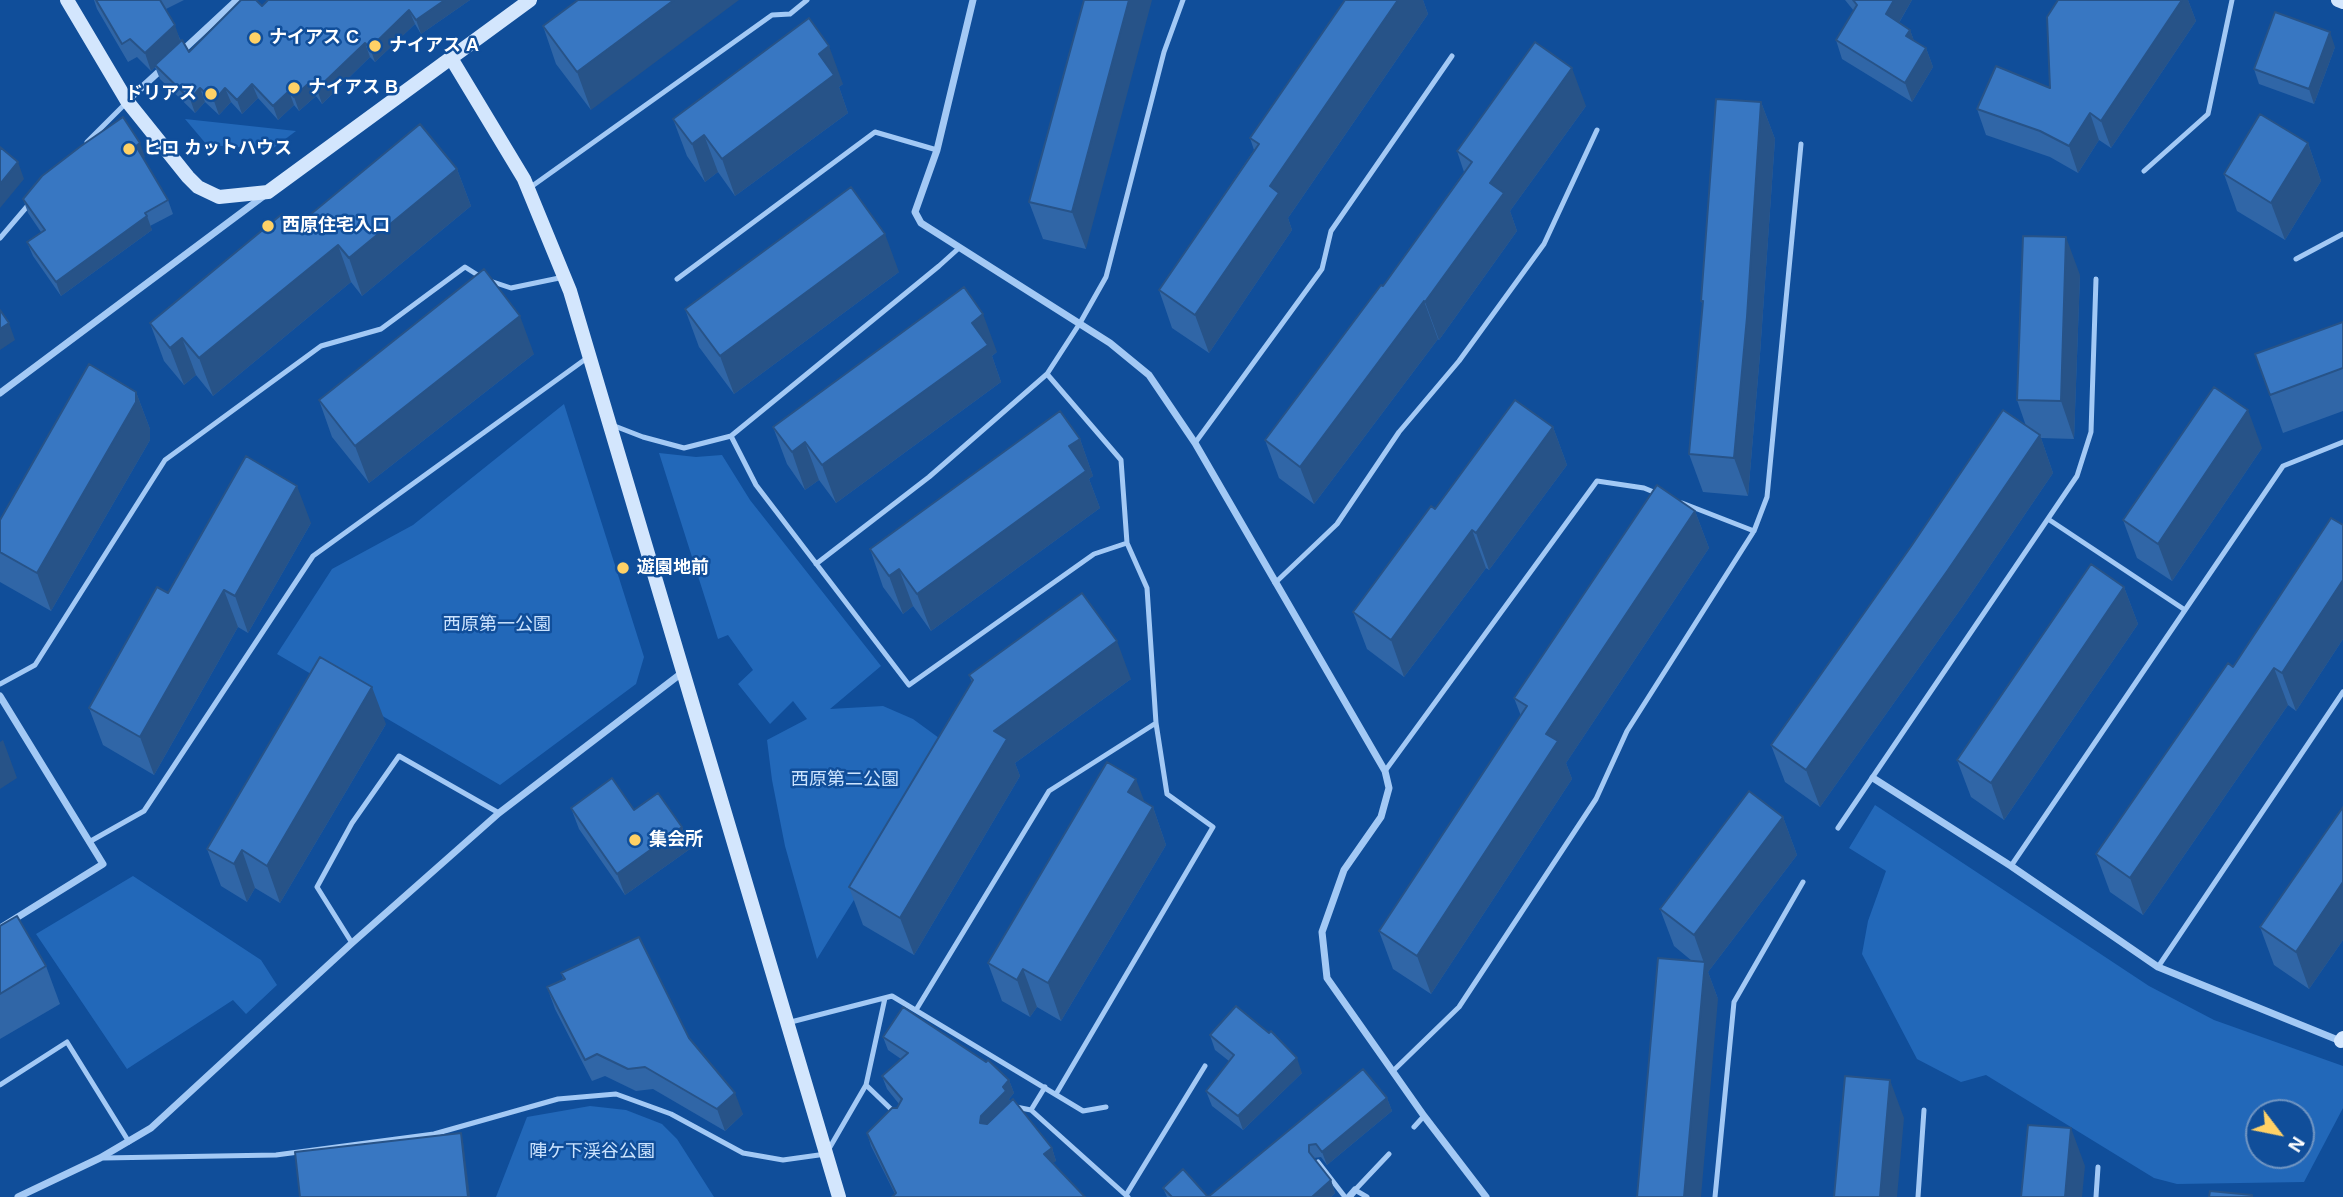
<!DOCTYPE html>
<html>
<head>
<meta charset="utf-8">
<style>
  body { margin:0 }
  #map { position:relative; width:2343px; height:1197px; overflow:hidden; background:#104e9a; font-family:Arial,sans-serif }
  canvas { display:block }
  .north { position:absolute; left:2245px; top:1099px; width:70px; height:70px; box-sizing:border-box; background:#104e9a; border:2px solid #7095c2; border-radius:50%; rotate:122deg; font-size:19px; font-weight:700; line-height:28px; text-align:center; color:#fff }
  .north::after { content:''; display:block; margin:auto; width:24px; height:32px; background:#ffd166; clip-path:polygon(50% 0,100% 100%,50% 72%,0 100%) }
</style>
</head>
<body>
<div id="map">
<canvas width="2343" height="1197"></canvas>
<div class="north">N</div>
</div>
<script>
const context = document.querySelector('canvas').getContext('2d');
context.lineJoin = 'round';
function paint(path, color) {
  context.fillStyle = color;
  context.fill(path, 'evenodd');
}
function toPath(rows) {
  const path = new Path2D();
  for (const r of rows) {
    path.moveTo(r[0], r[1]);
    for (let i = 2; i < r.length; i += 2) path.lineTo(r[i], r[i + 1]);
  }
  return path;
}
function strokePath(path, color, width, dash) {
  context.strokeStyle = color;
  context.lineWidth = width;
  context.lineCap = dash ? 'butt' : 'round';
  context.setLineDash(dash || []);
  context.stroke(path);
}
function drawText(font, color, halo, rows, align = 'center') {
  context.font = font + ' Arial,"Noto Sans JP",sans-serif';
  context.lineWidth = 5;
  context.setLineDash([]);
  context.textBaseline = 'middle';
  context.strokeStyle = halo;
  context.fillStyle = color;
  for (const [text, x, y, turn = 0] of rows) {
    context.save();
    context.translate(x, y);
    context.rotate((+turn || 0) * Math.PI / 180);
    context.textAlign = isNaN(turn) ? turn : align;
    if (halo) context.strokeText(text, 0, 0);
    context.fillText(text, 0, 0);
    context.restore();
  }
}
paint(toPath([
  [185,119,296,131,272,149,207,145],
  [564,404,644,657,636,684,500,785,277,654,332,569,413,525],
  [659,453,696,457,722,455,750,500,881,666,830,709,883,706,913,719,950,746,817,959,785,846,772,780,767,740,807,719,793,701,770,724,738,684,753,670,728,635,718,639],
  [1875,805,2149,986,2214,1020,2343,1066,2343,1108,2304,1182,2177,1184,2154,1178,1986,1075,1961,1082,1917,1059,1862,954,1868,921,1886,871,1849,848],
  [2259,1113,2301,1113,2301,1155,2259,1155],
  [133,876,261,960,277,985,246,1014,233,1000,127,1069,36,934],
  [590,1106,626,1110,662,1124,677,1139,714,1197,496,1197,527,1117]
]), '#2268b9');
strokePath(toPath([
  [87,142,127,102],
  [2144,171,2208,114,2232,0],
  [528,189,772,15,790,14,807,0],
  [0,238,30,203],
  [959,248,939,266,731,436,756,485,909,685,1094,554,1127,543],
  [2296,259,2343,234],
  [677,279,875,132,937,150],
  [612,425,643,437,684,448,731,436],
  [1195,443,1322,269,1331,231,1452,56],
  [2048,519,2185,610],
  [1754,531,1767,497,1801,144],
  [816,564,929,477,1047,374],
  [1275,583,1337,524,1399,432,1459,361,1544,244,1597,130],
  [0,684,35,665,165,460,321,346,381,329,465,267,484,279,511,288,564,277],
  [1385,771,1597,481,1644,488,1656,493],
  [1838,828,2077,476,2091,432,2096,279],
  [89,842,144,811,313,556,587,358],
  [2011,866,2283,466,2343,442],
  [352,943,317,887,352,823,399,756,499,813],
  [2158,967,2343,692],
  [916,1010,1049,791,1156,723],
  [787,1023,892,996,1083,1111,1106,1107],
  [1393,1071,1459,1007,1596,799,1627,731,1754,531,1682,503],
  [0,1085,67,1042,129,1142],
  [866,1085,894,1112],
  [1045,1087,1031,1110,1128,1197],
  [1056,1094,1213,827,1167,794,1156,723,1147,588,1127,543,1121,460,1047,374,1080,323,1106,277,1164,52,1183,0],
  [1014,1109,1016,1107,1031,1110],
  [1414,1127,1424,1116],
  [103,1158,276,1155,434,1134,558,1099,616,1094,671,1114,743,1153,783,1160,826,1154,866,1085,885,998],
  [1318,1162,1345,1197],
  [1126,1195,1205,1066],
  [1367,1197,1355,1190,1389,1154],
  [1715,1197,1734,1002,1803,882],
  [1918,1197,1924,1110],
  [2096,1197,2098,1167]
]), '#a3c9f5', 5);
strokePath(toPath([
  [973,0,937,150,915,212,921,223,1110,343,1149,375,1195,443,1385,771,1389,788,1381,817,1344,870,1322,932,1327,978,1424,1116,1486,1197],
  [181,52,237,0],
  [127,101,164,67],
  [0,393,265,195],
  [0,696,103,864,0,928],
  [1873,778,2011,866,2158,967,2343,1042],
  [18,1197,100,1158,151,1128,352,943,499,813,683,672],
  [1349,1197,1355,1190]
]), '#a3c9f5', 7);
strokePath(toPath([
  [67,0,127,101,188,177,198,187,219,197,268,192,530,0],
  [2338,0,2343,2],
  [451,58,524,179,570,291,839,1197],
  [2341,1041,2343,1038]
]), '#d3e6fd', 14);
paint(toPath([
  [94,0,184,0,166,9,181,41,189,52,262,6,268,0,470,0,421,34,415,24,375,62,370,57,322,104,316,96,299,111,294,105,278,120,258,98,242,114,231,102,219,115,205,102,195,113,160,79,155,67,151,71,137,57,128,62,97,9],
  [578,0,591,110,556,64,543,26],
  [1084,0,1086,249,1043,239,1029,202],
  [1345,0,1423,0,1428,14,1288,218,1292,230,1209,353,1172,328,1159,290,1254,150,1250,138],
  [1845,0,1912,0,1899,23,1910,30,1914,41,1926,48,1933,67,1912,102,1842,59,1836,40,1854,11],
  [2058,0,2188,0,2196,21,2111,148,2099,140,2078,173,2050,157,1986,135,1977,109,2050,88],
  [2335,47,2314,104,2259,84,2254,69],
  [843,84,839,87,848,113,735,196,718,172,705,182,687,156,673,119],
  [1761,102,1775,139,1760,354,1748,496,1703,492,1689,454,1703,305,1701,301],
  [1586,106,1510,211,1517,231,1439,340,1438,339,1314,504,1279,478,1265,440,1383,286,1464,172,1457,151],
  [2308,143,2321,181,2285,240,2237,211,2224,174],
  [145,157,143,158,168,200,173,214,150,226,152,230,61,296,33,256,27,242,41,232,28,213,23,199],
  [457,169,471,206,362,296,351,282,213,396,196,375,184,385,164,361,150,323,294,228],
  [899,272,734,394,699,347,685,309],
  [2080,275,2074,439,2041,438,2053,473,1962,607,1820,807,1785,782,1771,745,2026,426,2017,400],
  [2343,322,2343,411,2283,433,2255,354],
  [997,352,992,356,1001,382,836,503,819,480,805,490,787,464,773,427],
  [534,354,369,483,332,437,319,400],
  [136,392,150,429,150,440,51,611,0,582,0,520],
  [1553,427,1567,465,1489,570,1486,568,1404,677,1367,649,1353,612,1435,509],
  [1080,439,1093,476,1089,479,1100,508,931,631,913,606,903,614,883,587,870,549],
  [2262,448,2172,581,2137,558,2123,520],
  [1695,511,1709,548,1566,763,1572,779,1431,994,1393,969,1379,931,1521,716,1514,698],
  [311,523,248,633,238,627,154,775,103,745,89,708,168,593],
  [2343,525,2343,639,2296,711,2288,705,2143,915,2110,892,2096,854],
  [2124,587,2138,624,2004,820,1971,797,1957,760],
  [969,675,1131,679,1015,763,1020,776,914,955,863,925,849,887,972,682],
  [386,724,280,903,255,888,247,902,221,886,207,849],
  [1144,802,1153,807,1166,845,1061,1021,1037,1007,1030,1017,1002,1001,988,963],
  [2343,807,2343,940,2309,989,2274,965,2260,927],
  [571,808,682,827,690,849,625,895,579,829],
  [1783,817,1797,855,1708,972,1718,999,1692,961,1674,946,1660,909],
  [0,926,46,966,60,1004,0,1039],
  [561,973,689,1038,743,1114,725,1131,653,1089,636,1091,605,1076,592,1081,555,1009,547,987,563,979],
  [1210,1035,1302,1073,1243,1130,1212,1106,1206,1091,1229,1061,1215,1050],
  [883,1037,1009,1080,1014,1093,1009,1099,1010,1102,1052,1148,1056,1161,895,1194,871,1146,867,1133,897,1108,899,1104,887,1089,882,1076,901,1059,888,1050],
  [1387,1098,1392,1111,1327,1165,1321,1157,1314,1158,1331,1180,1335,1193,1331,1197,1167,1197,1163,1188,1208,1197]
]), '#3066a7');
paint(toPath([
  [445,0,470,0,421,34,416,20],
  [674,0,739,0,591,110,577,72],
  [1129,0,1152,0,1086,249,1072,212],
  [1398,0,1423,0,1428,14,1288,218,1292,230,1209,353,1195,315,1270,186],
  [1894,0,1912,0,1893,33,1886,14],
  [2182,0,2188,0,2196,21,2111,148,2101,121],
  [409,10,415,24,375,62,370,48],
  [175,25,181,43,151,71,145,53],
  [1910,30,1917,49,1906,36],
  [2330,32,2335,47,2314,104,2309,89],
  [365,43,370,57,322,104,317,89],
  [829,46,843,84,839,87,848,113,735,196,722,159,819,54],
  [1926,48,1933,67,1912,102,1905,83],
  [1572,68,1586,106,1510,211,1517,231,1439,340,1425,302,1490,183],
  [310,82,316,96,299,111,294,97],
  [252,84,258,98,242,114,237,100],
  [200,88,205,102,195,113,190,99],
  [225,88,231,102,219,115,214,101],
  [289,91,294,105,278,120,273,106],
  [1761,102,1775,139,1760,354,1748,496,1734,458],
  [2090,113,2099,140,2078,173,2069,146],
  [704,135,718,172,705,182,692,144],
  [140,143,145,157,141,160,136,146],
  [2308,143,2321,181,2285,240,2271,203],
  [18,162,24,179,0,208,0,184],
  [457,169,471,206,362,296,349,258],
  [147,216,152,230,61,296,56,282],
  [885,234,899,272,734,394,720,356],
  [2066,237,2080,275,2074,439,2061,401],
  [338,245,351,282,213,396,199,358],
  [1424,301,1438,339,1314,504,1300,467],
  [983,314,997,352,992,356,1001,382,836,503,822,465,972,323],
  [520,316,534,354,369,483,355,446],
  [9,323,15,340,0,350,0,329],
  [182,338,196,375,184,385,170,348],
  [136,392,150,429,150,440,51,611,37,573],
  [2248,410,2262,448,2172,581,2158,544],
  [1553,427,1567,465,1489,570,1476,533],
  [2040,435,2053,473,1962,607,1820,807,1806,770],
  [1080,439,1093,476,1089,479,1100,508,931,631,917,594,1069,446],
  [805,442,819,480,805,490,792,452],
  [297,486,311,523,248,633,235,596],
  [1695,511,1709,548,1566,763,1572,779,1431,994,1417,956,1546,734],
  [1472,530,1486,568,1404,677,1391,640],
  [899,569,913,606,903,614,889,576],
  [2343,580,2343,639,2296,711,2282,673],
  [2124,587,2138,624,2004,820,1991,783],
  [224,590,238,627,154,775,140,737],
  [1117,641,1131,679,1015,763,1020,776,914,955,900,918,994,731],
  [2274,668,2288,705,2143,915,2130,878],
  [372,687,386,724,280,903,267,866],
  [3,740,17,778,0,789,0,742],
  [1136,779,1149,814,1153,807,1166,845,1061,1021,1048,983,1128,792],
  [1783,817,1797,855,1708,972,1718,999,1701,1197,1684,1197,1704,963,1694,935],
  [682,827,690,849,625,895,617,874],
  [242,850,255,888,247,902,234,864],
  [2343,882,2343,940,2309,989,2296,952],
  [1023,969,1037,1007,1030,1017,1017,980],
  [1297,1058,1302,1073,1243,1130,1238,1116],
  [1009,1080,1014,1093,1009,1099,1011,1104,985,1129,980,1123,981,1116],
  [1890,1080,1904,1118,1897,1197,1880,1197],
  [735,1093,743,1114,725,1131,717,1109],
  [1387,1098,1392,1111,1327,1165,1322,1152],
  [2071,1128,2085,1166,2082,1197,2065,1197],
  [461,1133,463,1141,470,1197,468,1197],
  [1052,1148,1056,1161,1049,1167,1044,1154],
  [1331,1180,1335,1193,1331,1197,1312,1197]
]), '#275388');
const building = toPath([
  [96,0,160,0,175,25,145,53,130,39,122,44,96,0],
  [241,0,256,0,262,6,268,0,445,0,416,20,409,10,370,48,365,43,317,89,310,82,294,97,289,91,273,106,252,84,237,100,225,88,214,101,200,88,190,99,155,65,182,40,189,52,241,0],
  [578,0,674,0,577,72,543,26,578,0],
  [1084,0,1129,0,1072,212,1029,202,1084,0],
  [1345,0,1398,0,1270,186,1279,193,1195,315,1159,290,1259,144,1250,138,1345,0],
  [1853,0,1894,0,1886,14,1910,30,1906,36,1926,48,1905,83,1836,40,1857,5,1853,0],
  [2058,0,2182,0,2101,121,2090,113,2069,146,2040,131,1977,109,1996,66,2050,88,2047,17,2058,0],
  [2275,12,2330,32,2309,89,2254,69,2275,12],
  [809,18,829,46,819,54,834,75,722,159,704,135,692,144,673,119,809,18],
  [1535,42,1572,68,1490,183,1504,193,1425,302,1424,301,1300,467,1265,440,1381,285,1383,286,1472,162,1457,151,1535,42],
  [1716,99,1761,102,1747,317,1734,458,1689,454,1703,301,1701,301,1716,99],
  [2260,114,2308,143,2271,203,2224,174,2260,114],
  [123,117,140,143,136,146,168,200,145,213,147,216,56,282,27,242,45,230,23,199,42,176,81,146,123,117],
  [420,124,457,169,349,258,338,245,199,358,182,338,170,348,150,323,282,214,294,228,420,124],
  [0,147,18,162,0,184,0,147],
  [851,187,885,234,720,356,685,309,851,187],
  [2023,236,2066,237,2061,401,2017,400,2023,236],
  [484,269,520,316,355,446,319,400,484,269],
  [964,287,983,314,972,323,988,345,822,465,805,442,792,452,773,427,964,287],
  [0,310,9,323,0,329,0,310],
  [2343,322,2343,368,2270,395,2255,354,2343,322],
  [89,364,136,392,136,402,37,573,0,552,0,520,89,364],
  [2214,387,2248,410,2158,544,2123,520,2214,387],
  [1515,400,1553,427,1476,533,1472,530,1391,640,1353,612,1431,506,1435,509,1515,400],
  [2003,410,2040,435,1948,570,1806,770,1771,745,1912,545,2003,410],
  [1060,411,1080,439,1069,446,1086,471,917,594,899,569,889,576,870,549,1060,411],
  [246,456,297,486,235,596,224,590,140,737,89,708,157,587,168,593,246,456],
  [1657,485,1695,511,1546,734,1558,741,1417,956,1379,931,1527,706,1514,698,1657,485],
  [2331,518,2343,525,2343,580,2282,673,2274,668,2130,878,2096,854,2228,663,2233,667,2331,518],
  [2091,564,2124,587,1991,783,1957,760,2091,564],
  [1082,593,1117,641,994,731,1007,739,900,918,849,887,973,680,969,675,1082,593],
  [320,657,372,687,267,866,242,850,234,864,207,849,320,657],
  [1107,762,1136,779,1128,792,1153,807,1048,983,1023,969,1017,980,988,963,1107,762],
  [612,778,634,810,658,793,682,827,617,874,571,808,612,778],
  [1749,791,1783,817,1694,935,1660,909,1749,791],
  [2343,807,2343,882,2296,952,2260,927,2343,807],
  [17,916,46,966,0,994,0,926,17,916],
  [639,937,689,1038,735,1093,717,1109,645,1067,628,1069,597,1054,585,1060,547,987,565,979,561,973,639,937],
  [1658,958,1705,962,1684,1197,1637,1197,1658,958],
  [1236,1006,1269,1033,1271,1031,1297,1058,1238,1116,1206,1091,1234,1055,1210,1035,1236,1006],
  [903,1007,986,1062,988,1060,1009,1080,1003,1087,1006,1091,981,1116,980,1123,987,1124,1013,1099,1052,1148,1044,1154,1085,1197,892,1197,896,1193,867,1133,892,1108,897,1108,902,1099,882,1076,908,1053,883,1037,903,1007],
  [1363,1069,1387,1098,1322,1152,1316,1144,1309,1145,1309,1152,1331,1180,1312,1197,1172,1197,1163,1188,1183,1169,1208,1197,1363,1069],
  [1845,1076,1890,1080,1880,1197,1834,1197,1845,1076],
  [2028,1125,2071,1128,2065,1197,2021,1197,2028,1125],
  [461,1133,468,1197,300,1197,295,1152,461,1133],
  [2210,1191,2252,1195,2252,1197,2209,1197,2210,1191]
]);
paint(building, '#3877c2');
strokePath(building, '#275388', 2);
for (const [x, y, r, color] of [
  [255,38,7,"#ffd166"],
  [375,46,7,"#ffd166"],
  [294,88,7,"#ffd166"],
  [211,94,7,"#ffd166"],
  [129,149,7,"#ffd166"],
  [268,226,7,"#ffd166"],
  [623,568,7,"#ffd166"],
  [635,840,7,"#ffd166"]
]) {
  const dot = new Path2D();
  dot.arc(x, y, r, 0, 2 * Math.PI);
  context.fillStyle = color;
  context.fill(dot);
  strokePath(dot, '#104e9a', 2.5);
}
drawText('bold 18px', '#fff', '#104e9a', [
  ["ナイアス C",269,38],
  ["ナイアス A",389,46],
  ["ナイアス B",308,88],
  ["ドリアス",197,94,"right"],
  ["ヒロ カットハウス",143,149],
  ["西原住宅入口",282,226],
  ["遊園地前",637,568],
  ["集会所",649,840]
], 'left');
drawText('18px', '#cbe3fe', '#104e9a', [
  ["西原第一公園",497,625],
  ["西原第二公園",845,780],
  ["陣ケ下渓谷公園",592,1152]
]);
</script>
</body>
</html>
